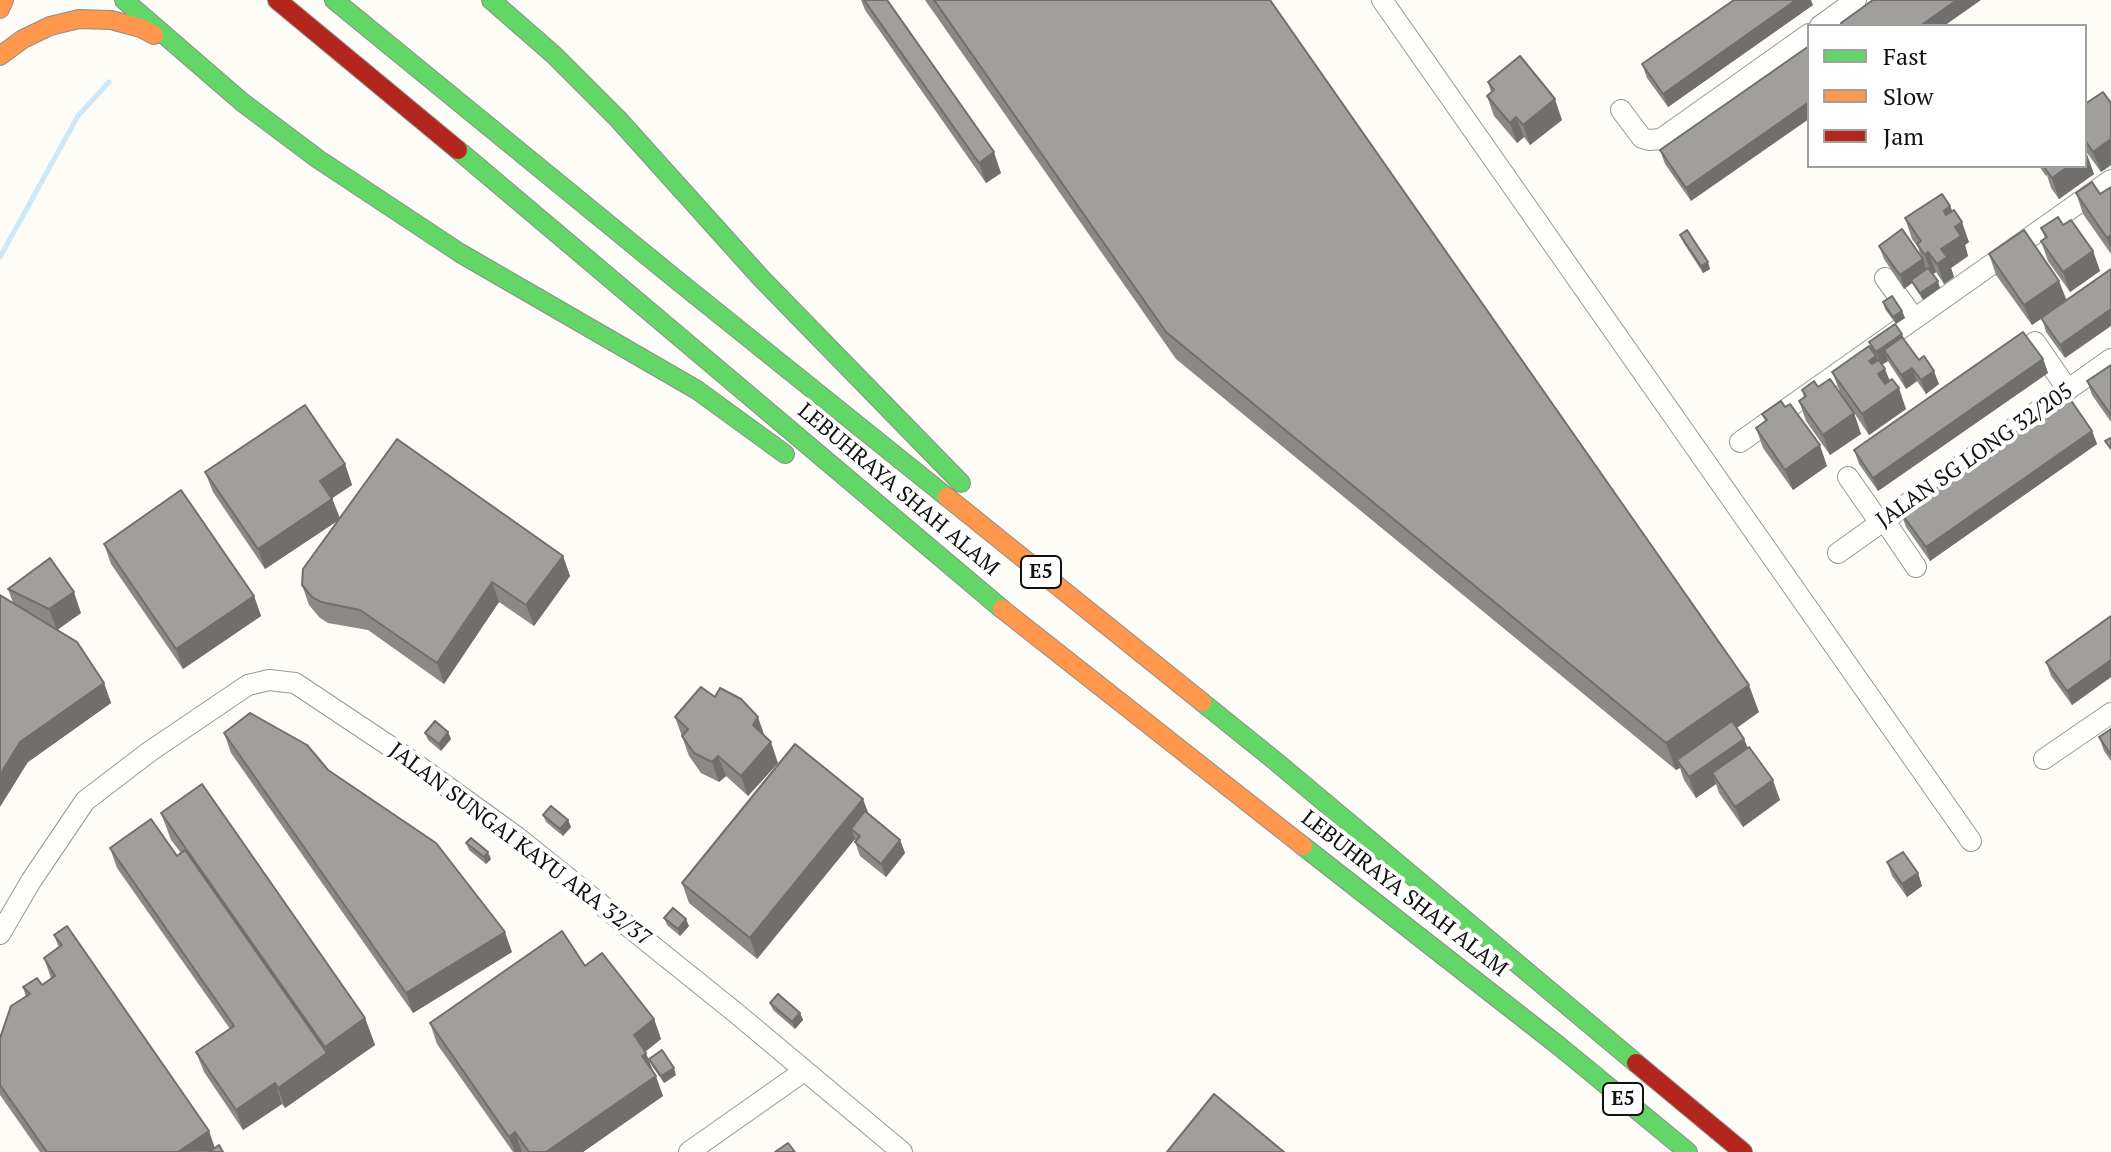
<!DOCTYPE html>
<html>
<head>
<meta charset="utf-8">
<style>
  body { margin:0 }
  #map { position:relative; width:2111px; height:1152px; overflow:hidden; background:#fdfcf7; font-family:"PT Serif",serif }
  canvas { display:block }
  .legend { position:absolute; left:1807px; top:24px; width:280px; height:144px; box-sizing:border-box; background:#fff; border:2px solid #a0a0a0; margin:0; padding:10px 14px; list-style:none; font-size:24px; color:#111 }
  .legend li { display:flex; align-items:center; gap:16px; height:40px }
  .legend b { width:40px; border:2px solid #a0a0a0 }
</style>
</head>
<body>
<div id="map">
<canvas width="2111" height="1152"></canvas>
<ul class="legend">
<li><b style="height:10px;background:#63d668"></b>Fast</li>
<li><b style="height:10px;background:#ff974d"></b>Slow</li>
<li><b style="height:10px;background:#b3261e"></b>Jam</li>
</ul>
</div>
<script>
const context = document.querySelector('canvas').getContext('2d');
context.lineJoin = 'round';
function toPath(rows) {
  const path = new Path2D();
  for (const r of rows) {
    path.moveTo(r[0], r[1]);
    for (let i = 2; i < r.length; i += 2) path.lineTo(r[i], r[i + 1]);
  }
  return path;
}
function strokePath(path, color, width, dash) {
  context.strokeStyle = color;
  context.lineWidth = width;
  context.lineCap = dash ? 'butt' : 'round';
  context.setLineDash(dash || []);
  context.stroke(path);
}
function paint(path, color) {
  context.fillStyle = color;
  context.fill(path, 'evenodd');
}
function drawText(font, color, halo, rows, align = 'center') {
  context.font = font + ' "PT Serif",serif';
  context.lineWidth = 8;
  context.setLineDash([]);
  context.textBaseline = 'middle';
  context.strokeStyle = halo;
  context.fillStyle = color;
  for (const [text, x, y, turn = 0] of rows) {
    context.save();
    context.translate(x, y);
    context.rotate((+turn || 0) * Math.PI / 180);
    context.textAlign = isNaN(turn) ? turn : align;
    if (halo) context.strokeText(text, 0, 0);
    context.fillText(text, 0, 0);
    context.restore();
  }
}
strokePath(toPath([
  [0,257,78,116,109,82]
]), '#cde8f7', 5);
const street = toPath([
  [1382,0,1971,841],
  [1820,26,1856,0],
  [1621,110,1642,138,1649,140,1661,139,1809,34],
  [1885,278,1914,318],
  [2035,342,2068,390],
  [1740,442,2111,180],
  [1848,477,1880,523],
  [1884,520,1916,567],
  [1838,553,2111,359],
  [2044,759,2111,713],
  [0,934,31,881,85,801,149,752,248,685,269,680,295,683,406,757,517,837,736,1013,902,1152],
  [689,1152,804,1071]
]);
const fast = toPath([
  [124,0,242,102,318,159,460,253,697,390,785,454],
  [334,0,673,277,947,497],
  [491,0,554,55,618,119,761,278,961,483],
  [458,150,1002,609],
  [1202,702,1274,760,1636,1063],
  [1303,846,1559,1046,1688,1152]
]);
const slow = toPath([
  [0,9,4,0],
  [0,56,23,39,50,26,79,19,111,20,141,28,154,35],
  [947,497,1202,702],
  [1002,609,1303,846]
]);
const jam = toPath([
  [277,0,458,150],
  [1636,1063,1743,1152]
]);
strokePath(street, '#979795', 22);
strokePath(fast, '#8e8d8b', 20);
strokePath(slow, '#8e8d8b', 20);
strokePath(jam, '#8e8d8b', 20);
strokePath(street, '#fffffe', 20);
strokePath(fast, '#63d668', 18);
strokePath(slow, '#ff974d', 18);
strokePath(jam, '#b3261e', 18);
paint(toPath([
  [861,0,887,0,1001,173,986,183,865,10],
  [925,0,1270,0,1759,712,1737,728,1744,739,1748,748,1780,800,1743,827,1719,793,1716,784,1696,798,1684,780,1680,768,1676,770,1176,359],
  [1813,5,1668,107,1647,78,1642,64],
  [1809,46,1691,201,1665,164,1660,150],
  [1488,82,1562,120,1530,145,1524,137,1517,143,1494,116,1487,96,1491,92],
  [2111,103,2111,165,2101,172,2085,150,2085,104],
  [2039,166,2085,166,2094,174,2059,199,2051,188,2047,175,2046,176],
  [2111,187,2111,254,2083,214,2076,193,2100,194],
  [1950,206,1969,242,1965,245,1968,256,1951,268,1954,277,1944,284,1936,272,1933,274,1940,288,1923,300,1912,283,1904,289,1884,259,1879,246,1922,259,1918,247,1912,239,1905,218],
  [2041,228,2093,251,2100,271,2070,292,2048,261,2041,241,2045,238],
  [2024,230,2065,358,2046,332,2042,318,2032,325,1996,275,1989,254],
  [1680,235,1710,269,1703,273,1683,242],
  [1883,302,1902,311,1905,318,1896,324,1885,309],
  [1904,339,1919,360,1939,384,1926,394,1917,381,1906,389,1888,361,1882,365,1890,381,1906,409,1869,435,1840,392,1832,372,1872,350,1869,342],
  [2043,359,2048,373,1878,491,1859,464,1854,450],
  [2111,365,2111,422,2092,395,2087,381],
  [1818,387,1854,413,1861,434,1830,455,1806,421,1799,401,1804,397,1802,390],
  [1762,414,1827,466,1793,490,1763,448,1756,428,1765,421],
  [2092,431,2097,444,1930,561,1906,527,1901,513],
  [345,464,352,485,332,498,340,518,563,556,570,576,534,626,499,602,444,684,368,630,328,623,319,617,309,605,302,585,339,520,265,569,213,492,205,472],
  [104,544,254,596,261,616,183,669,111,564],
  [8,589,81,613,57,630,104,683,111,703,28,762,13,603],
  [2111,616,2111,677,2072,705,2051,676,2046,662],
  [675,717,765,736,778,763,748,796,726,776,719,782,701,773,689,756],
  [2111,729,2111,761,2104,751,2099,737],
  [448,732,451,739,441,751,428,740,425,733],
  [224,733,328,770,512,952,413,1013,231,753],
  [161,813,365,1018,375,1045,285,1108,282,1104,243,1130,204,1072,196,1052,230,1029,117,868,110,848,177,856,181,853,171,840],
  [868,814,900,840,905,853,886,877,860,856,855,842,855,839,757,959,689,903,682,883],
  [543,815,568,820,571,827,563,836,546,822],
  [466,843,491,859,486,864,469,850],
  [1887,862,1918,873,1922,886,1907,897,1892,876],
  [664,918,689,926,680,936,667,925],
  [54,935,215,1148,223,1152,40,1152,0,1095,0,1038,26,997,23,987,42,985,51,978,44,958,59,948],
  [585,966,654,1019,661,1039,645,1052,663,1096,583,1152,513,1152,437,1044,430,1023],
  [770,1003,800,1013,803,1020,795,1029,773,1010],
  [649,1059,676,1075,664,1083,652,1066]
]), '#8a8986');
paint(toPath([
  [1796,0,1811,0,1813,5,1668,107,1663,94],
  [1957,0,1981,0,1944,26,1920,26],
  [1555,99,1562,120,1530,145,1523,125],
  [1809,102,1809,119,1691,201,1686,188],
  [1516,117,1524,137,1517,143,1510,123],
  [2111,139,2111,165,2101,172,2093,152],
  [994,152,1001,173,986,183,979,163],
  [2087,154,2094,174,2059,199,2052,178,2069,166,2085,166,2085,155],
  [1950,206,1957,225,1962,222,1969,242,1965,245,1968,256,1951,268,1954,277,1944,284,1937,264,1941,249,1944,211],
  [2111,235,2111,249,2107,238],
  [2093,251,2100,271,2070,292,2063,272],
  [1928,252,1936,272,1932,275,1925,255],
  [1923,259,1927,273,1911,280,1912,283,1904,289,1900,275],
  [1708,262,1710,269,1703,273,1701,266],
  [1938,281,1940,288,1923,300,1920,293],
  [2059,281,2067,301,2032,325,2024,305],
  [2111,309,2111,326,2065,358,2060,345],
  [1902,311,1905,318,1896,324,1893,317],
  [1902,334,1907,347,1884,350,1888,361,1881,365,1876,352],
  [1876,356,1882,371,1885,369,1893,389,1876,381,1869,361],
  [2043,359,2048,373,1878,491,1873,478],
  [1912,368,1917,381,1906,389,1901,375],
  [1934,371,1939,384,1926,394,1921,380],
  [1899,388,1906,409,1869,435,1862,414],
  [1854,413,1861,434,1830,455,1823,435],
  [2092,431,2097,444,1930,561,1926,547],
  [1820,445,1827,466,1793,490,1785,470],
  [345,464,352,485,328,501,320,481],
  [332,499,340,519,265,569,258,549],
  [563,556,570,576,534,626,526,605],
  [492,582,499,602,444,684,437,663],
  [74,592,81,613,57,630,49,609],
  [254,596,261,616,183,669,176,649],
  [2111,660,2111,677,2072,705,2067,691],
  [104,683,111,703,28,762,0,807,0,775,20,742],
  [1749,685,1759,712,1681,766,1677,760,1680,768,1676,770,1666,743],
  [758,717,765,737,753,725],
  [448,732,451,739,441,751,439,744],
  [1744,739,1752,759,1712,773,1716,784,1696,798,1689,777],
  [771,742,778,763,748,796,741,776],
  [718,756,726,776,719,782,712,762],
  [1773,780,1780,800,1743,827,1735,807],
  [863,799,871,820,851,829,855,839,757,959,750,938],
  [568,820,571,827,563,836,560,829],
  [900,840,905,853,886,877,881,864],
  [488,852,491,859,486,864,484,857],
  [1918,873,1922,886,1907,897,1902,884],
  [686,919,689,926,680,936,678,929],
  [505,932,512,952,413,1013,406,993],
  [800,1013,803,1020,795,1029,792,1022],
  [365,1018,375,1045,285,1108,278,1088,327,1053,325,1047],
  [654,1019,661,1039,641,1055,634,1035],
  [646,1053,654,1073,642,1056],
  [674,1068,676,1075,664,1083,661,1076],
  [656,1076,663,1096,583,1152,546,1152],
  [275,1083,282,1104,243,1130,236,1110],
  [209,1131,216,1151,178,1152],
  [515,1132,522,1152,515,1152,509,1137]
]), '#716f6d');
const building = toPath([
  [864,0,887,0,994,152,979,163,864,0],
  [934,0,1270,0,1749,685,1666,743,1166,332,934,0],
  [1734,0,1796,0,1663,94,1642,64,1734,0],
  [1873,0,1957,0,1920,26,1843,26,1841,23,1873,0],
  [1809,46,1809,102,1686,188,1660,150,1809,46],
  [1520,56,1555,99,1523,125,1516,117,1510,123,1487,96,1494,90,1488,82,1520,56],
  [2103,92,2111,103,2111,139,2093,152,2085,140,2085,104,2103,92],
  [2046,166,2069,166,2052,178,2044,167,2046,166],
  [2092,182,2100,194,2111,187,2111,235,2107,238,2076,193,2092,182],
  [1942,194,1950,206,1944,211,1946,215,1954,210,1962,222,1955,227,1961,236,1941,249,1947,257,1937,264,1928,252,1925,255,1917,244,1921,241,1905,218,1942,194],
  [2058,217,2063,225,2071,220,2093,251,2063,272,2041,241,2047,237,2041,228,2058,217],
  [1902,229,1923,259,1900,275,1879,246,1902,229],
  [1687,230,1708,262,1701,266,1680,235,1687,230],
  [2024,230,2059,281,2024,305,1989,254,2024,230],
  [1928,268,1938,281,1920,293,1911,280,1928,268],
  [2111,269,2111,309,2060,345,2041,318,2111,269],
  [1892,296,1902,311,1893,317,1883,302,1892,296],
  [1895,324,1902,334,1876,352,1869,342,1895,324],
  [2023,332,2043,359,1873,478,1854,450,2023,332],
  [1902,337,1919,360,1924,356,1934,371,1921,380,1912,368,1901,375,1884,350,1902,337],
  [1869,346,1876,356,1869,361,1872,364,1879,360,1885,369,1878,374,1885,384,1892,379,1899,388,1862,414,1832,372,1869,346],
  [2111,365,2111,415,2087,381,2111,365],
  [1830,379,1854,413,1823,435,1799,401,1806,396,1802,390,1814,381,1818,387,1830,379],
  [2068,396,2092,431,1926,547,1901,513,2068,396],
  [1781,401,1785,407,1790,404,1820,445,1785,470,1756,428,1767,420,1762,414,1781,401],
  [305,405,345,464,320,481,332,499,258,549,205,472,305,405],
  [2111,438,2111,449,2105,441,2111,438],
  [397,439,563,556,526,605,492,582,437,663,360,610,321,602,312,597,302,585,303,569,397,439],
  [181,490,254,596,176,649,104,544,181,490],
  [50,558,74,592,49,609,8,589,50,558],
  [0,595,77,642,104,683,20,742,0,775,0,595],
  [2111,616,2111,660,2067,691,2046,662,2111,616],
  [701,687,715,697,720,688,741,699,758,717,753,725,771,742,741,776,718,756,712,762,694,753,682,736,688,729,675,717,701,687],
  [250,713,307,745,328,770,436,843,505,932,406,993,224,733,250,713],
  [435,721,448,732,439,744,425,733,435,721],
  [1732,721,1744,739,1689,777,1677,760,1732,721],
  [2111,729,2111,755,2099,737,2111,729],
  [795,744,863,799,750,938,682,883,795,744],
  [1749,747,1773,780,1735,807,1712,773,1749,747],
  [202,784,365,1018,325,1047,161,813,202,784],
  [551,806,568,820,560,829,543,815,551,806],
  [865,811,900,840,881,864,855,842,860,836,851,829,865,811],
  [151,819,177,856,185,850,327,1053,278,1088,275,1083,236,1110,196,1052,234,1026,110,848,151,819],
  [471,838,488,852,484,857,466,843,471,838],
  [1903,852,1918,873,1902,884,1887,862,1903,852],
  [673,908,686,919,678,929,664,918,673,908],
  [67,926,209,1131,178,1152,47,1152,0,1085,0,1038,11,1006,30,994,23,987,37,978,42,985,55,976,44,958,62,945,54,935,67,926],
  [562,931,585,966,602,953,654,1019,634,1035,646,1053,642,1056,656,1076,546,1152,529,1152,515,1132,509,1137,430,1023,562,931],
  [778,994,800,1013,792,1022,770,1003,778,994],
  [662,1050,674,1068,661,1076,649,1059,662,1050],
  [1214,1094,1284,1152,1167,1152,1214,1094],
  [788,1143,795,1152,775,1152,788,1143],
  [219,1145,223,1152,209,1152,219,1145]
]);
paint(building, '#a19f9c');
strokePath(building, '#716f6d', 2);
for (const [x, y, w] of [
  [1041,572,40],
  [1623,1099,40]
]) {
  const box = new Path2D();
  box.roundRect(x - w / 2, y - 16, w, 32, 6);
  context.fillStyle = '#fff';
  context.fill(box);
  strokePath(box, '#111', 2);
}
drawText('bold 20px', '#111', null, [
  ["E5",1041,572],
  ["E5",1623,1099]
]);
drawText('22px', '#111', '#fff', [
  ["JALAN SG LONG 32/205",1975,456,-35],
  ["LEBUHRAYA SHAH ALAM",898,490,40],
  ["JALAN SUNGAI KAYU ARA 32/37",520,845,37],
  ["LEBUHRAYA SHAH ALAM",1404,894,38]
]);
</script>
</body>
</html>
